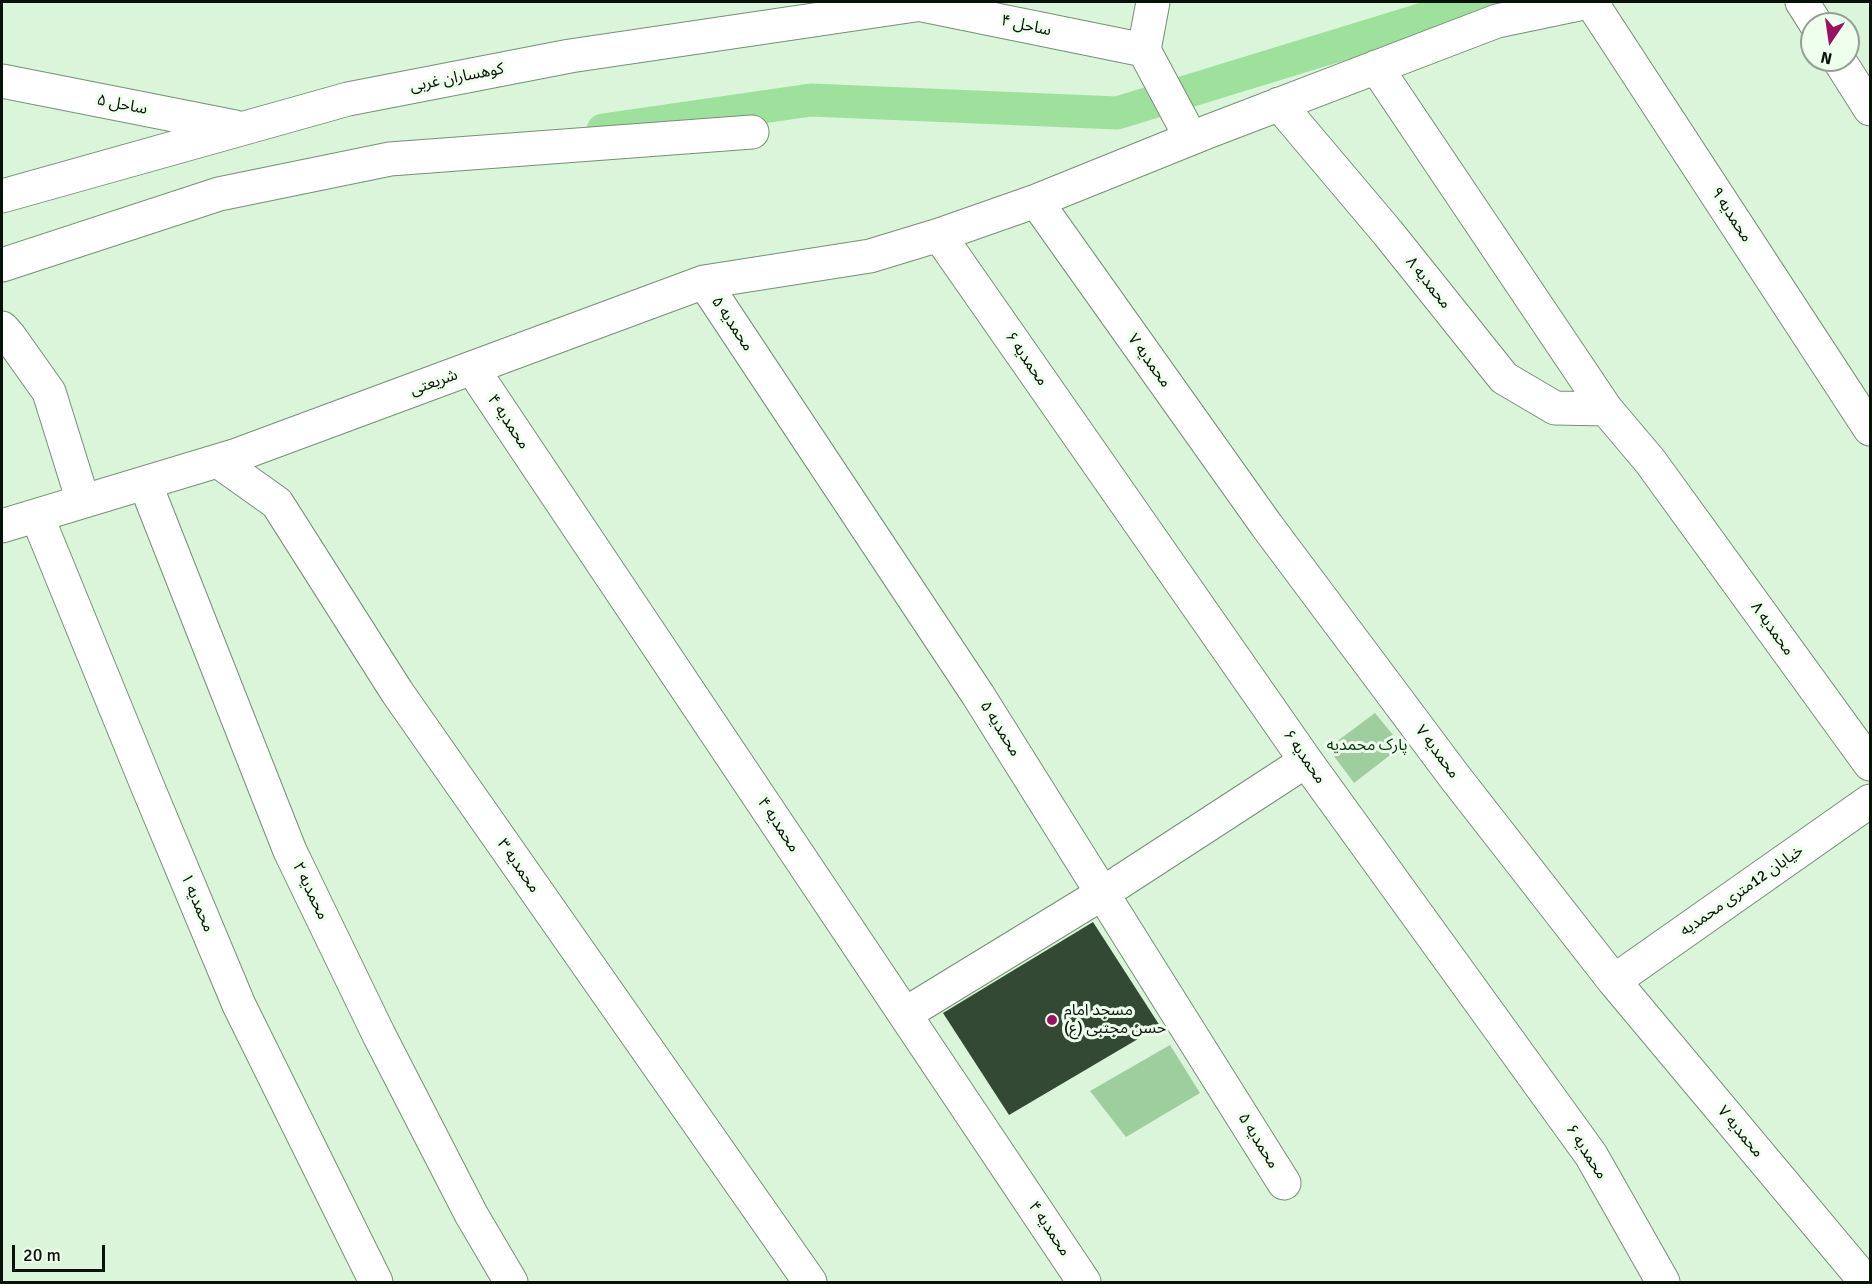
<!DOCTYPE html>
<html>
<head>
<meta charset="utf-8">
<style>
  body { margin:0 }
  #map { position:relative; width:1872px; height:1284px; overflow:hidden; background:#daf5d9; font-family:Signika,sans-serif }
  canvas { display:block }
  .frame { position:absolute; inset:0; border:3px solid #091209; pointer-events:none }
  .north { position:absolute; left:1800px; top:12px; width:60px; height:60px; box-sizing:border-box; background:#efffee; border:2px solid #93a092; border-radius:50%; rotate:193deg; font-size:16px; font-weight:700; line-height:24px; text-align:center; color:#091209 }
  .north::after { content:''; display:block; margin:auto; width:21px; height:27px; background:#9b1061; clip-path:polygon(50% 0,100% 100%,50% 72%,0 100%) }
  .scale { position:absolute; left:12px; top:1245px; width:93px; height:27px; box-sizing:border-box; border:3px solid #091209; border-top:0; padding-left:8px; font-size:18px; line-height:21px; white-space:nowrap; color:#091209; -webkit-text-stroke:4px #efffee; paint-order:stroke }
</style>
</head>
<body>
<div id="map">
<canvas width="1872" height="1284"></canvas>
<div class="frame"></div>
<div class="north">N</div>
<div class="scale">20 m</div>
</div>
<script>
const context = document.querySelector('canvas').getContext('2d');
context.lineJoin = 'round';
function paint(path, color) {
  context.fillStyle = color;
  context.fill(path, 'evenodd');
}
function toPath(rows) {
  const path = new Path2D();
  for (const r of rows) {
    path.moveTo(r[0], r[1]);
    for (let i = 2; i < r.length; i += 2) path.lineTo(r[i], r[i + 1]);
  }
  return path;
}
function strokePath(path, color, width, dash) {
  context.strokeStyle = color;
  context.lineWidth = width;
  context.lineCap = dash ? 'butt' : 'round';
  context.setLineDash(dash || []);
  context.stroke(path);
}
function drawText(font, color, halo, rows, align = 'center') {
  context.font = font + ' Signika,"Noto Sans Arabic",sans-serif';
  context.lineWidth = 6;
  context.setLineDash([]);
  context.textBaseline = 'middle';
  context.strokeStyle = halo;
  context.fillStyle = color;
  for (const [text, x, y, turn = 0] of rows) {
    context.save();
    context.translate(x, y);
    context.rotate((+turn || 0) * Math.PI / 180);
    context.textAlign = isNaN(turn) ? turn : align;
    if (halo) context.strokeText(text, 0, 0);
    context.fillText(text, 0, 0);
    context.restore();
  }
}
paint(toPath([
  [1375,713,1402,746,1354,783,1328,748],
  [1170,1045,1200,1093,1126,1137,1090,1091]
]), '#9ece9d');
strokePath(toPath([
  [603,130,811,100,1117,113,1479,2]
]), '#9ee19d', 33);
paint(toPath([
  [1093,922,1160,1026,1009,1115,943,1013]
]), '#334933');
const minor = toPath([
  [908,2,1144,50],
  [1591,2,1870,429],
  [1802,2,1816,24],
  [1144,50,1191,138],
  [1144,50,1153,2],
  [1839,60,1870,109],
  [1376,67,1606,409,1650,461,1870,764],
  [2,81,235,127],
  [1279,104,1388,233,1504,378,1555,408,1606,409],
  [2,196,348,99,570,56,922,4],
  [1036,201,1267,526,1454,776,1614,981,1866,1282],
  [939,235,1306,761,1591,1155,1663,1282],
  [2,265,219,194,390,159,752,132],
  [704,282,978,695,1284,1183],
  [2,328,10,337,49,392,83,501],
  [472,368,1084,1282],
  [218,461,277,503,397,692,810,1282],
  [145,483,290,851,379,1035,471,1214,511,1282],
  [37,516,147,785,239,1005,376,1282],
  [2,526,237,455,704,282,870,256,939,235,1036,201,1207,132,1497,21,1588,2],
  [1614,981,1870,801],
  [905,1014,1103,893,1306,761]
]);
strokePath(minor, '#778f76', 35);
strokePath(minor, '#fff', 33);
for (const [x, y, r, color] of [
  [1052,1020,6,"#9b1061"]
]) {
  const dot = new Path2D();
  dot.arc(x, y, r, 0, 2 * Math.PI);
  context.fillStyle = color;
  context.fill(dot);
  strokePath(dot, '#efffee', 2);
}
drawText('16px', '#091209', '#efffee', [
  ["ساحل ۴",1026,26,12],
  ["کوهساران غربی",457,78,-11],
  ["ساحل ۵",122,105,11],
  ["محمدیه ۹",1731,215,57],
  ["محمدیه ۸",1428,283,51],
  ["محمدیه ۵",732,324,56],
  ["محمدیه ۶",1026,359,55],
  ["محمدیه ۷",1149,361,54],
  ["شریعتی",434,383,-20],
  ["محمدیه ۴",508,422,56],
  ["محمدیه ۸",1772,629,54],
  ["محمدیه ۵",1000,729,58],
  ["محمدیه ۷",1437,752,53],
  ["محمدیه ۶",1304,757,55],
  ["محمدیه ۴",778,825,56],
  ["محمدیه ۳",518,866,55],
  ["محمدیه ۲",310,891,64],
  ["خیابان 12متری محمدیه",1742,891,-35],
  ["محمدیه ۱",197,903,67],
  ["محمدیه ۷",1740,1132,50],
  ["محمدیه ۵",1258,1141,58],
  ["محمدیه ۶",1586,1152,57],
  ["محمدیه ۴",1049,1229,56]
]);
drawText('16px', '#033407', '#efffee', [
  ["پارک محمدیه",1367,746]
]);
drawText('16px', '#091209', '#efffee', [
  ["مسجد امام",1064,1011],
  ["حسن مجتبی (ع)",1064,1029]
], 'left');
</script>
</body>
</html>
